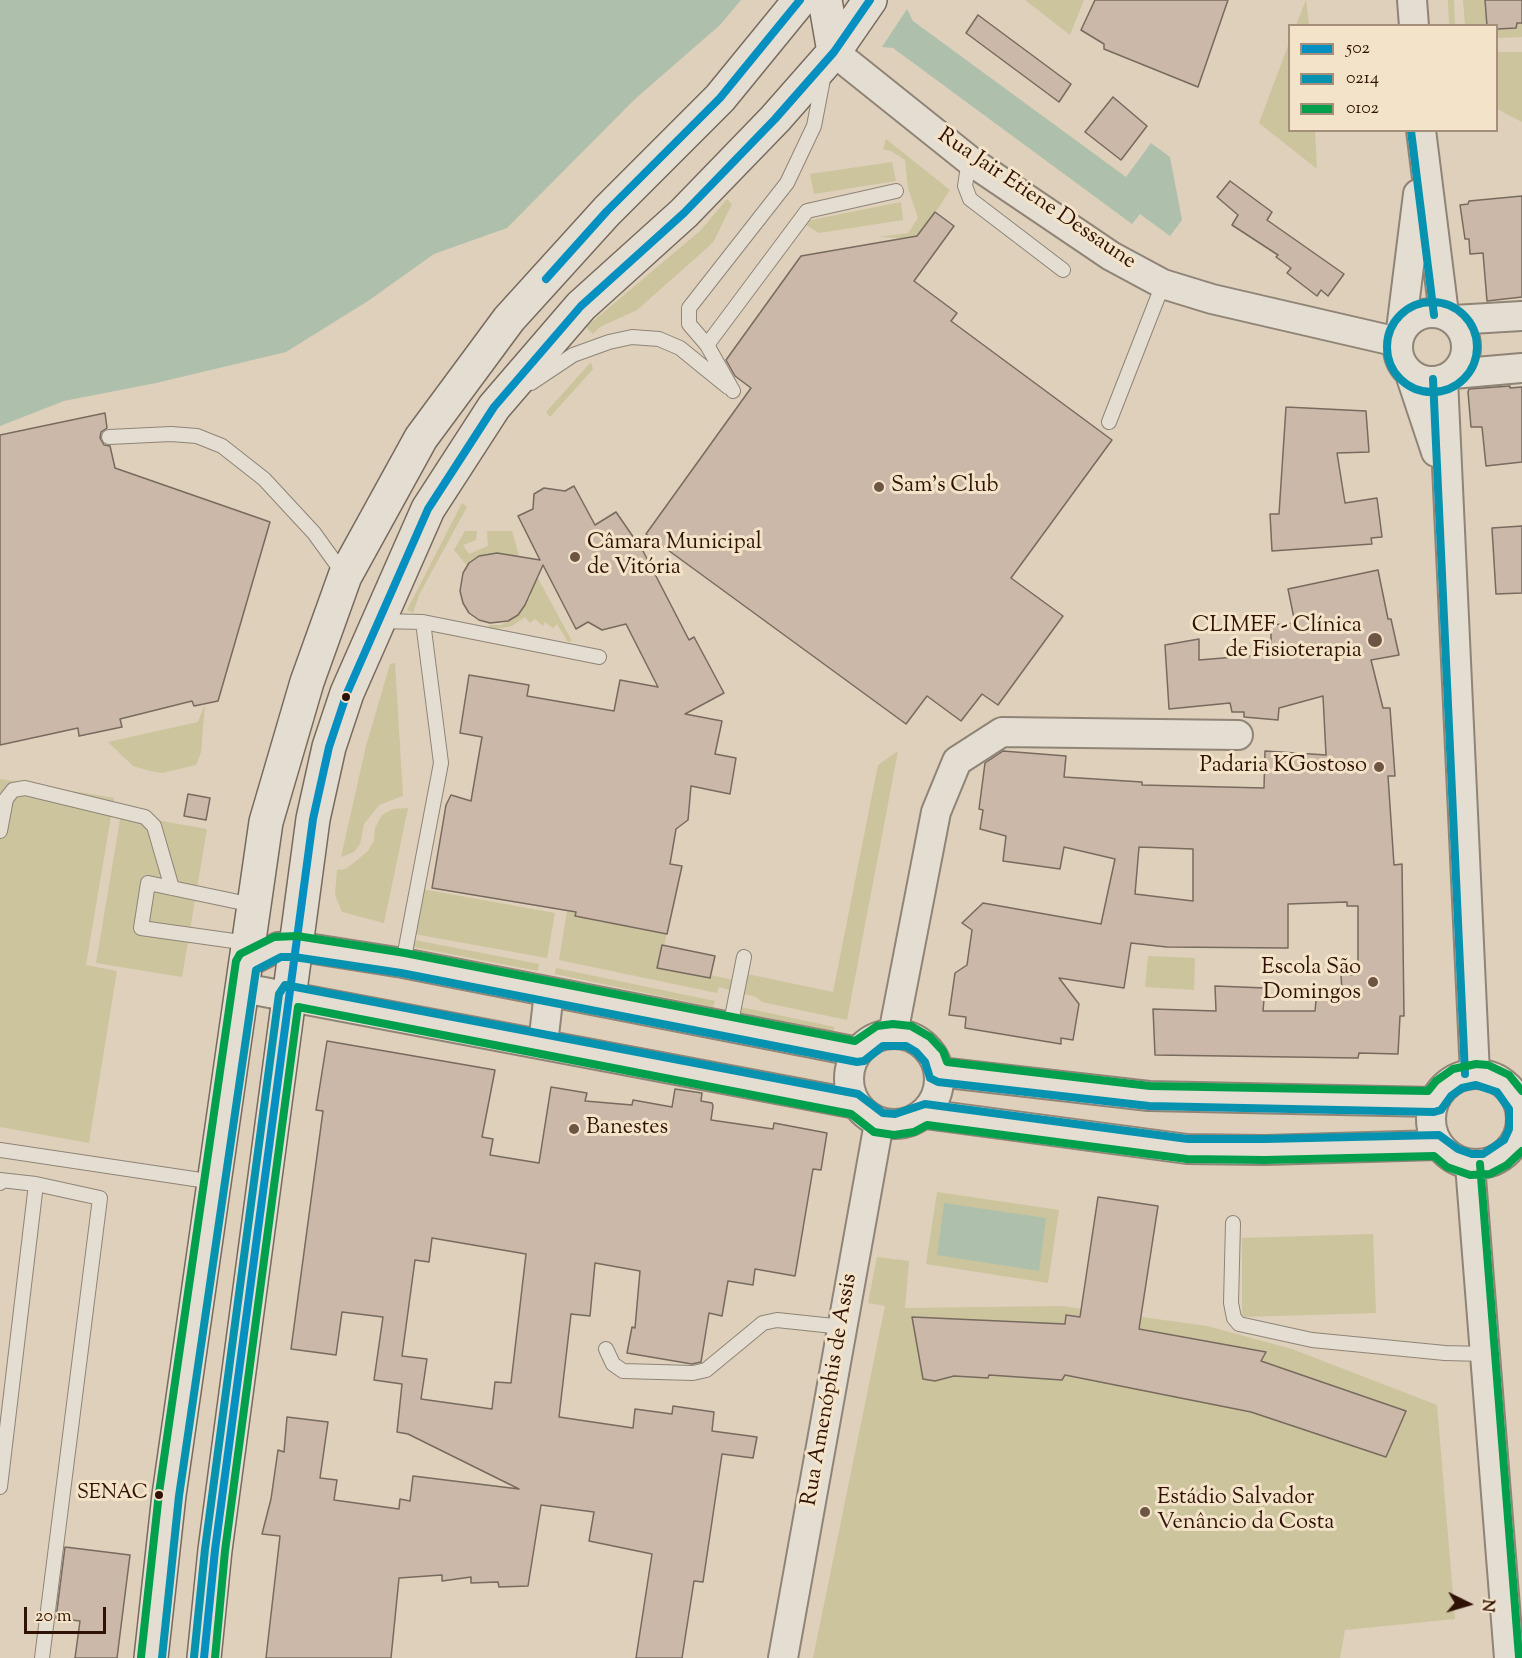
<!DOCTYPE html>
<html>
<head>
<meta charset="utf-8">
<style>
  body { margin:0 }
  #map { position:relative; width:1522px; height:1658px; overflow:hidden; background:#ded0ba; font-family:"Sorts Mill Goudy",serif }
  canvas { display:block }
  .legend { position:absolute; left:1288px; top:24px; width:210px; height:108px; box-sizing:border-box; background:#f3e3c8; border:2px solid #a58f7a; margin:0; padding:8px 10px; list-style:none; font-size:18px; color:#301105 }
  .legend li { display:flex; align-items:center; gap:12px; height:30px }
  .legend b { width:30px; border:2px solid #a58f7a }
  .north { position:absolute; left:1438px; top:1574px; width:60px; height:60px; -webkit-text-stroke:4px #f3e3c8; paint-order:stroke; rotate:95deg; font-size:16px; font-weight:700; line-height:24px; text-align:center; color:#301105 }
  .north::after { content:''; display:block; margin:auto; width:21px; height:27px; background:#301105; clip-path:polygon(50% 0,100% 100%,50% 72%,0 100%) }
  .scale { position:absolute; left:24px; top:1607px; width:82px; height:27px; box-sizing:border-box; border:3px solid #301105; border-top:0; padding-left:8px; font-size:18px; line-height:21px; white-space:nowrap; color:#301105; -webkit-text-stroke:4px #f3e3c8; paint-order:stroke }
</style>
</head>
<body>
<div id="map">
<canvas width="1522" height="1658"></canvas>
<ul class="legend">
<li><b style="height:8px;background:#0590c1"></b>502</li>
<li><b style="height:8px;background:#0792b0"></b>0214</li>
<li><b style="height:8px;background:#029f4d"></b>0102</li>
</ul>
<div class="north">N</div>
<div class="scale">20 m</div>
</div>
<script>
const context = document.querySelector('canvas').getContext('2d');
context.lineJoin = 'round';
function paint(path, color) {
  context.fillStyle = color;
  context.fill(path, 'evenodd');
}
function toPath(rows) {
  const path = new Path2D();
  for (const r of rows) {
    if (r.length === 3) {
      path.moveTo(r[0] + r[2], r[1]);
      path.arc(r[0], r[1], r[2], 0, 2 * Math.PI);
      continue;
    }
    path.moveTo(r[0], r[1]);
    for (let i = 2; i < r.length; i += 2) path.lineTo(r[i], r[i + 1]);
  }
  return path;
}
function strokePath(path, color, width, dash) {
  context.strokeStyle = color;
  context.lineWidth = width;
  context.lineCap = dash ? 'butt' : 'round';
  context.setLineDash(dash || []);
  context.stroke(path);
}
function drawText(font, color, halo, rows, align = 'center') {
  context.font = font + ' "Sorts Mill Goudy",serif';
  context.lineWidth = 6;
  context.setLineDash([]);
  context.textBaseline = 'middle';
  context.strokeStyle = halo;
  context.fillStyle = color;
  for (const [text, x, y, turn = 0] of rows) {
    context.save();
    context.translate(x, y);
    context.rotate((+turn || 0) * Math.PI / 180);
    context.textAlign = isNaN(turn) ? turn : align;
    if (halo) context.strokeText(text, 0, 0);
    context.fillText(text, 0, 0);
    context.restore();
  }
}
paint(toPath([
  [1025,0,1084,0,1070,35],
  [1306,0,1309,25,1296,25],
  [1448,0,1454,0,1455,25,1449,25],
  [1463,0,1522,0,1522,37,1497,38,1496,26,1465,25],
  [1289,43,1290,130,1315,131,1317,169,1259,123],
  [1497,52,1522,52,1522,122,1497,109],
  [886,139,950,190,918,239,879,237,908,233,918,218,908,188,905,160,891,151,883,149],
  [892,162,896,181,814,194,810,174],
  [727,199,732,204,714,241,707,248,637,310,600,327,593,334,586,327,700,231],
  [901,202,903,220,819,233,801,222],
  [591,362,593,369,550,417,546,412],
  [462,503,467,507,419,595,413,613,407,610],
  [465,531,477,531,476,540,463,545,469,554,488,546,487,531,512,531,522,566,510,555,494,553,479,556,468,567,454,550],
  [535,573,572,641,568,642,557,624,553,628,545,622,543,626,535,619,530,623,525,617,512,626,490,630,489,625,501,625,519,615,531,596,528,578],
  [395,663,403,796,379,805,364,824,360,844,354,852,341,857,366,746,390,664],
  [205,704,201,752,196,765,162,773,150,771,133,766,108,742,198,722],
  [898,751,847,1020,762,1002,756,997,719,987,717,993,559,960,567,911,667,933,660,964,738,981,747,974,833,992,878,765],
  [0,779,114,798,86,965,117,971,89,1143,0,1127],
  [408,808,384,923,342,912,335,895,337,870,346,869,368,851,374,841,375,828,382,815,393,809],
  [121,814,207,829,182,977,96,963],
  [422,889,555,913,547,958,414,934],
  [409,939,539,964,538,971,408,946],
  [1148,956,1195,958,1194,990,1145,987],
  [556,968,715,1001,713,1007,555,974],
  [741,1007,834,1027,833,1041,740,1013],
  [937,1192,1059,1210,1048,1283,926,1264],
  [1373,1234,1376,1313,1242,1317,1242,1238],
  [877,1257,909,1261,905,1308,1062,1306,1207,1326,1292,1349,1437,1405,1455,1619,1345,1630,1340,1658,813,1658,885,1306,868,1303]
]), '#ccc49d');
paint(toPath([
  [0,0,741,0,720,25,635,99,507,228,434,254,368,301,286,352,156,383,64,401,0,426],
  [907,9,913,21,1126,177,1151,143,1170,157,1182,220,1170,236,1140,214,1132,224,893,48,882,47],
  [944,1203,1046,1218,1039,1271,937,1255]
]), '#aec0ab');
const building = toPath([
  [1095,0,1228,0,1198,87,1104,49,1104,44,1081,30,1095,0],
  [1485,0,1522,0,1522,23,1517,23,1516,28,1497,29,1497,26,1487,26,1485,0],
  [978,15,1071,84,1059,102,966,33,978,15],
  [1113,97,1147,126,1121,160,1085,132,1113,97],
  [1230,181,1272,212,1267,220,1344,274,1328,296,1321,290,1317,296,1287,273,1291,268,1276,257,1278,255,1232,225,1238,215,1217,197,1230,181],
  [1522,196,1522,297,1487,301,1483,253,1470,254,1469,239,1465,239,1460,205,1468,204,1469,201,1522,196],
  [935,212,954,226,914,281,957,313,951,321,1112,440,1011,578,1063,616,998,705,982,694,961,721,927,696,906,724,646,534,751,388,735,376,726,360,801,256,917,236,935,212],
  [1510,386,1510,388,1522,387,1522,462,1486,466,1482,427,1471,427,1468,392,1469,389,1510,386],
  [1286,407,1366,411,1369,452,1337,453,1345,503,1377,498,1382,537,1371,538,1372,544,1272,551,1270,514,1279,514,1286,407],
  [105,413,107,428,101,432,100,438,104,445,110,446,115,468,270,522,218,701,194,706,192,701,120,719,122,727,79,736,78,728,0,745,0,435,105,413],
  [574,486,595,525,616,512,643,551,689,640,694,637,724,693,685,714,722,721,715,754,736,758,730,794,691,786,688,820,676,829,670,864,682,866,667,934,575,916,576,912,432,888,446,805,451,795,471,801,482,737,460,733,469,675,529,685,527,696,614,711,620,680,658,687,626,624,602,630,588,622,576,629,543,565,525,605,518,615,508,621,490,623,479,620,469,613,463,603,460,591,463,573,469,563,479,556,497,553,540,560,518,516,533,509,534,494,544,488,565,491,574,486],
  [1522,526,1522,593,1496,594,1492,528,1522,526],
  [1378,570,1388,619,1391,619,1399,655,1371,660,1383,708,1390,708,1395,776,1388,776,1394,865,1402,864,1404,1016,1400,1016,1398,1054,1359,1053,1358,1058,1155,1055,1153,1009,1216,1011,1215,986,1265,988,1263,1011,1315,1011,1317,990,1342,991,1341,975,1358,975,1358,906,1347,906,1347,902,1288,904,1288,948,1167,947,1131,943,1124,988,1059,978,1079,1004,1073,1040,1061,1038,1061,1044,965,1028,966,1017,949,1015,955,973,967,965,972,930,962,923,983,903,1101,924,1115,859,1064,847,1060,869,1003,861,1006,836,980,829,983,810,979,809,985,763,1003,751,1066,756,1064,777,1142,782,1142,785,1264,788,1265,751,1326,755,1323,696,1279,708,1278,720,1244,717,1244,712,1232,712,1230,703,1169,709,1165,645,1199,639,1199,660,1259,655,1258,650,1271,649,1271,625,1295,623,1288,589,1378,570],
  [1139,847,1193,849,1193,901,1135,894,1139,847],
  [188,794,210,798,206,820,184,816,188,794],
  [662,945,715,956,710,978,657,968,662,945],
  [327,1041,495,1070,482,1137,493,1139,490,1155,539,1163,551,1087,587,1093,585,1101,632,1105,633,1100,672,1107,675,1089,702,1093,701,1101,712,1103,713,1106,711,1120,773,1129,774,1123,827,1133,821,1170,813,1169,795,1276,755,1269,753,1285,728,1281,722,1316,709,1313,701,1362,692,1364,627,1353,632,1327,635,1328,640,1271,595,1263,590,1316,571,1314,559,1417,633,1428,635,1409,672,1414,673,1406,714,1412,712,1431,757,1437,753,1458,722,1454,703,1582,694,1581,682,1658,636,1658,652,1554,589,1541,594,1512,541,1505,528,1586,499,1587,498,1582,471,1583,471,1577,442,1581,442,1575,399,1578,391,1658,266,1658,280,1536,262,1534,271,1499,278,1450,284,1452,287,1417,328,1422,320,1478,337,1480,334,1500,399,1509,400,1499,410,1501,413,1476,519,1489,408,1434,397,1432,402,1384,374,1380,383,1317,342,1312,336,1355,291,1349,323,1111,316,1110,327,1041],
  [432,1238,526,1254,511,1383,495,1382,492,1409,421,1399,427,1359,402,1356,415,1260,429,1262,432,1238],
  [1098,1197,1158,1206,1139,1329,1266,1352,1261,1361,1406,1411,1386,1457,1251,1412,1065,1375,1062,1380,989,1375,988,1378,954,1376,935,1381,923,1379,912,1317,1065,1324,1066,1315,1080,1317,1098,1197],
  [65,1547,130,1555,117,1658,75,1658,80,1621,56,1618,65,1547]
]);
paint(building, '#cbb8a9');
strokePath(building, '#776a5e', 1.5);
const service = toPath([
  [969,160,965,186,970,199,1063,270],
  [707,345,807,211,896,191],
  [531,383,573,355,609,342,632,337,659,339,680,348,728,387],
  [733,391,707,345,689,324,689,308,787,183,814,126,824,74],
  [1109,422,1163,284],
  [109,437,171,434,197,436,222,446,264,479,314,533,345,576],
  [379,621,423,622,599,657],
  [0,831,6,799,13,790,25,788,145,817,154,826,172,888],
  [248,943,141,928,148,883,253,905],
  [403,963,441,763,423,622],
  [730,1027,744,957],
  [0,1150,214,1182],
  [0,1183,0,1180,36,1184,100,1198,42,1658],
  [1233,1223,1231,1303,1234,1318,1239,1324,1312,1340,1445,1353,1485,1354],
  [606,1349,613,1364,623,1371,693,1373,706,1370,763,1323,777,1320,843,1327],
  [0,1487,36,1184]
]);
const minor = toPath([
  [1412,0,1414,26],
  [834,52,969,160,1111,256,1163,284,1212,299,1398,342],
  [1421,130,1444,314],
  [1432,347,34],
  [1454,320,1522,316],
  [1401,330,1418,194],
  [1410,374,1436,452],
  [1453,374,1522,368],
  [1443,379,1475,1074],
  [246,963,278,947,295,946,403,963,858,1052],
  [243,988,856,1104],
  [894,1079,45],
  [893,1034,936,812,957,761,1002,732,1238,735],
  [543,1044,549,992],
  [939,1072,1149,1096,1434,1102],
  [1476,1119,45],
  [925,1114,1187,1149,1265,1150,1438,1145],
  [1470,1165,1509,1658],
  [783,1658,879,1123]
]);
const secondary = toPath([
  [825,0,834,52],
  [151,1658,169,1495,266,822,307,682,345,576,421,438,509,319,607,211,720,98,800,0],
  [204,1658,215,1550,313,819,329,747,347,693,428,509,494,407,581,306,684,213,775,119,834,52,870,0]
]);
strokePath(service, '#8f8476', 16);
strokePath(minor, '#8f8476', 32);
strokePath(secondary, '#776a5e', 36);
strokePath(service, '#e4ddd2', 14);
strokePath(minor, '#e4ddd2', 28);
strokePath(secondary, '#e4ddd2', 33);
strokePath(toPath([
  [546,279,607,211,720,98,800,0],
  [204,1658,215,1550,313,819,329,747,347,693,428,509,494,407,581,306,684,213,775,119,834,52,870,0]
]), '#0590c1', 8);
strokePath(toPath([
  [1411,131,1434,315],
  [1432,347,45],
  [1433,379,1465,1074],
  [162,1658,179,1496,256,970,281,957,294,957,401,973,857,1062,864,1061,883,1046,906,1046,916,1052,925,1062,930,1078,938,1082,1149,1106,1434,1112,1441,1110,1451,1096,1462,1088,1476,1085,1497,1092,1509,1109,1509,1129,1504,1140,1483,1154,1472,1154,1458,1149,1439,1135,1265,1139,1188,1139,925,1104,895,1114,883,1113,858,1094,285,985,279,994,205,1549,194,1657]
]), '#0792b0', 8);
strokePath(toPath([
  [1480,1164,1519,1657],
  [141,1657,159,1493,236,961,240,954,274,937,297,936,405,953,855,1041,877,1026,893,1024,911,1026,930,1037,943,1051,947,1062,1150,1086,1428,1091,1436,1081,1453,1069,1476,1064,1488,1065,1509,1075,1522,1091],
  [215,1658,225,1551,298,1007,851,1114,874,1132,894,1135,914,1132,927,1125,1187,1159,1265,1160,1434,1156,1447,1167,1470,1175,1490,1174,1507,1165,1522,1151]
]), '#029f4d', 8);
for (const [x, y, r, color] of [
  [879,487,6,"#6d5444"],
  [575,557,6,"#6d5444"],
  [1375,640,8,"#6d5444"],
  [346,697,5,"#301105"],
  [1379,767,6,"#6d5444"],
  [1373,982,6,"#6d5444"],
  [574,1129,6,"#6d5444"],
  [159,1495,5,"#301105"],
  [1145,1512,6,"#6d5444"]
]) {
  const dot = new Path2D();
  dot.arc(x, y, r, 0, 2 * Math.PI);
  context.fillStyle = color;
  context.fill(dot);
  strokePath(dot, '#f3e3c8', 2);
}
drawText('20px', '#301105', '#f3e3c8', [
  ["SENAC",148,1495]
], 'right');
drawText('22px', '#301105', '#f3e3c8', [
  ["Rua Jair Etiene Dessaune",1036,200,34],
  ["Rua Amenóphis de Assis",831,1390,-80]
]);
drawText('22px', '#301105', '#f3e3c8', [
  ["Sam's Club",891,487],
  ["Câmara Municipal",587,544],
  ["de Vitória",587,569],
  ["CLIMEF - Clínica",1362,627,"right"],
  ["de Fisioterapia",1362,652,"right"],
  ["Padaria KGostoso",1367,767,"right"],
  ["Escola São",1361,969,"right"],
  ["Domingos",1361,994,"right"],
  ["Banestes",586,1129],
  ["Estádio Salvador",1157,1499],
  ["Venâncio da Costa",1157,1524]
], 'left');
</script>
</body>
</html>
